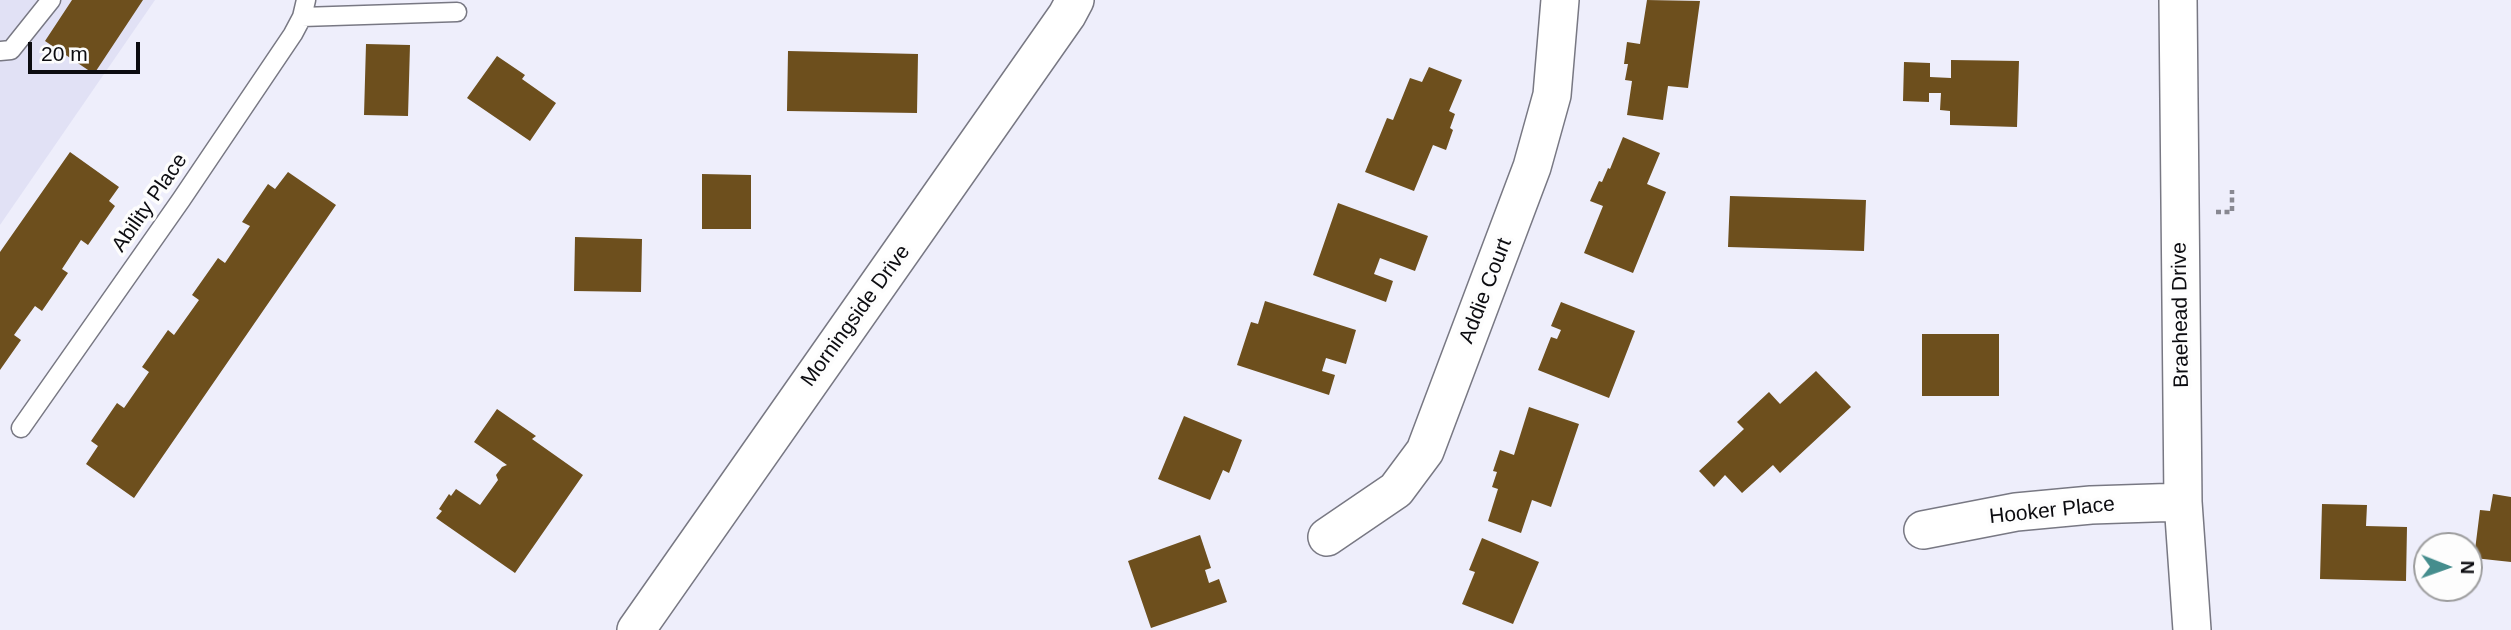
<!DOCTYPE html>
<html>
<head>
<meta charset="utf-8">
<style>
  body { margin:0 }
  #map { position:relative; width:2511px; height:630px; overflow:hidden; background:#eeeefb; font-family:Helvetica,sans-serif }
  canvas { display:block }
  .north { position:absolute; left:2413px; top:532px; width:70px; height:70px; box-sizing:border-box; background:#fdfdfd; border:2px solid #9d9d9e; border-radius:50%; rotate:91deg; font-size:19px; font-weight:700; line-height:28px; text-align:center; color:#0c0c10 }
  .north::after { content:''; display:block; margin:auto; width:24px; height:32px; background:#458d8d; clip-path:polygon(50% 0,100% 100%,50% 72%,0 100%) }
  .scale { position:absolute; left:28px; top:42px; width:112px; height:32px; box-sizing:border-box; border:4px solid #0c0c10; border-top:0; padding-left:9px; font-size:21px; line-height:24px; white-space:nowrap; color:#0c0c10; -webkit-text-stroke:5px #fdfdfd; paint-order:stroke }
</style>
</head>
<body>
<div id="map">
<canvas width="2511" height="630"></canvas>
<div class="north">N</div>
<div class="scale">20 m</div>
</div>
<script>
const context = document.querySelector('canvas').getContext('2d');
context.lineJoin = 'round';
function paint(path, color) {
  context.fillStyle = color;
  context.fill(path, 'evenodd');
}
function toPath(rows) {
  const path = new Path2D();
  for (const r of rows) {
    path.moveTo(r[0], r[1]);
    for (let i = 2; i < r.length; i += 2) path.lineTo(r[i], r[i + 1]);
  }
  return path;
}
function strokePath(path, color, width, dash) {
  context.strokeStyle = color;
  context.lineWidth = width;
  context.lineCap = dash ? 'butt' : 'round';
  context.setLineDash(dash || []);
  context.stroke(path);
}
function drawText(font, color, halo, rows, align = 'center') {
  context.font = font + ' Helvetica,sans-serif';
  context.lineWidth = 7;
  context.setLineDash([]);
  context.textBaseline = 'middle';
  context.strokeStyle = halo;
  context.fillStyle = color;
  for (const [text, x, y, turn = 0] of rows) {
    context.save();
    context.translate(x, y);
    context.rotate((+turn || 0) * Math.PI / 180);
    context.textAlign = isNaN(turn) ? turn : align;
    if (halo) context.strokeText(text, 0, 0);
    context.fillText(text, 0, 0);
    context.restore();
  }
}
paint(toPath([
  [0,0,155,0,0,225]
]), '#e1e1f5');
paint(toPath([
  [72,0,143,0,94,74,45,41],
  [1647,0,1700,1,1688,88,1668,86,1663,120,1627,115,1632,81,1625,80,1628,64,1624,64,1627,42,1640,44],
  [366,44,410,45,408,116,364,115],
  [788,51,918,54,917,113,787,111],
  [497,56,525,75,522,79,556,103,530,141,467,98],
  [1951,60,2019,61,2017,127,1950,125,1950,111,1940,110,1941,93,1929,93,1929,102,1903,101,1904,62,1930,63,1930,77,1951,78],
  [1429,67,1462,80,1449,111,1455,114,1450,128,1453,130,1446,150,1433,145,1414,191,1365,172,1387,118,1393,120,1410,78,1422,82],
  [1623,137,1660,153,1647,184,1666,192,1633,273,1584,253,1603,206,1590,201,1599,181,1602,182,1608,168,1610,169],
  [70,152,119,187,109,201,115,206,88,245,81,240,62,269,68,273,42,311,35,306,14,335,21,340,0,370,0,252],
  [288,172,336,205,134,498,86,464,98,446,91,441,117,403,124,408,149,372,142,367,168,330,174,335,199,300,192,295,218,258,225,263,250,226,242,222,268,184,275,189],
  [702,174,751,175,751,229,702,229],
  [1730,196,1866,200,1864,251,1728,247],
  [1338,203,1428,236,1415,271,1380,258,1374,274,1393,281,1386,302,1313,275],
  [575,237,642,239,641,292,574,291],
  [1265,301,1356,330,1346,364,1326,358,1322,371,1335,375,1329,395,1237,365,1251,322,1258,324],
  [1561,302,1635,331,1609,398,1538,370,1551,337,1557,339,1561,330,1551,326],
  [1922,334,1999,334,1999,396,1922,396],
  [1816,371,1851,407,1780,473,1773,465,1742,493,1725,475,1714,487,1699,471,1744,429,1737,422,1769,392,1780,404],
  [1529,407,1579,424,1551,507,1532,500,1521,533,1488,521,1498,489,1492,487,1497,472,1493,471,1500,450,1514,455],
  [497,409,536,436,532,439,583,475,515,573,436,518,442,511,439,509,449,494,451,496,456,489,480,505,498,480,496,475,502,467,507,465,474,442],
  [1184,416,1242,440,1229,473,1223,470,1210,500,1158,479],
  [2493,494,2511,497,2511,562,2474,558,2480,510,2490,511],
  [2322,504,2367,505,2366,526,2407,527,2406,581,2320,579],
  [1200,535,1211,568,1205,570,1209,583,1219,579,1227,602,1151,628,1128,561],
  [1482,538,1539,562,1513,624,1462,604,1475,572,1469,570]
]), '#6d4f1d');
const lane = toPath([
  [302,17,457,12],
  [0,51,11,50,51,0],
  [21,428,181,200,293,34,302,17,306,0]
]);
const street = toPath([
  [2178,0,2183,502,2192,630],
  [1923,530,2016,512,2091,505,2183,502],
  [1327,537,1396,490,1425,451,1532,167,1552,95,1560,0],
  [636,630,1067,15,1075,0]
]);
strokePath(lane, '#787883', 21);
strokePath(street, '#787883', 40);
strokePath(toPath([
  [2216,212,2232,212,2232,190]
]), '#888891', 4.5, [5, 3.5]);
strokePath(lane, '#fff', 18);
strokePath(street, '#fff', 37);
drawText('21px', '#0c0c10', '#fdfdfd', [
  ["Ability Place",150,203,-55],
  ["Addie Court",1486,291,-69],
  ["Braehead Drive",2181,315,-91],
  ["Morningside Drive",856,316,-54],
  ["Hooker Place",2052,511,-6]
]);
</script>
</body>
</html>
